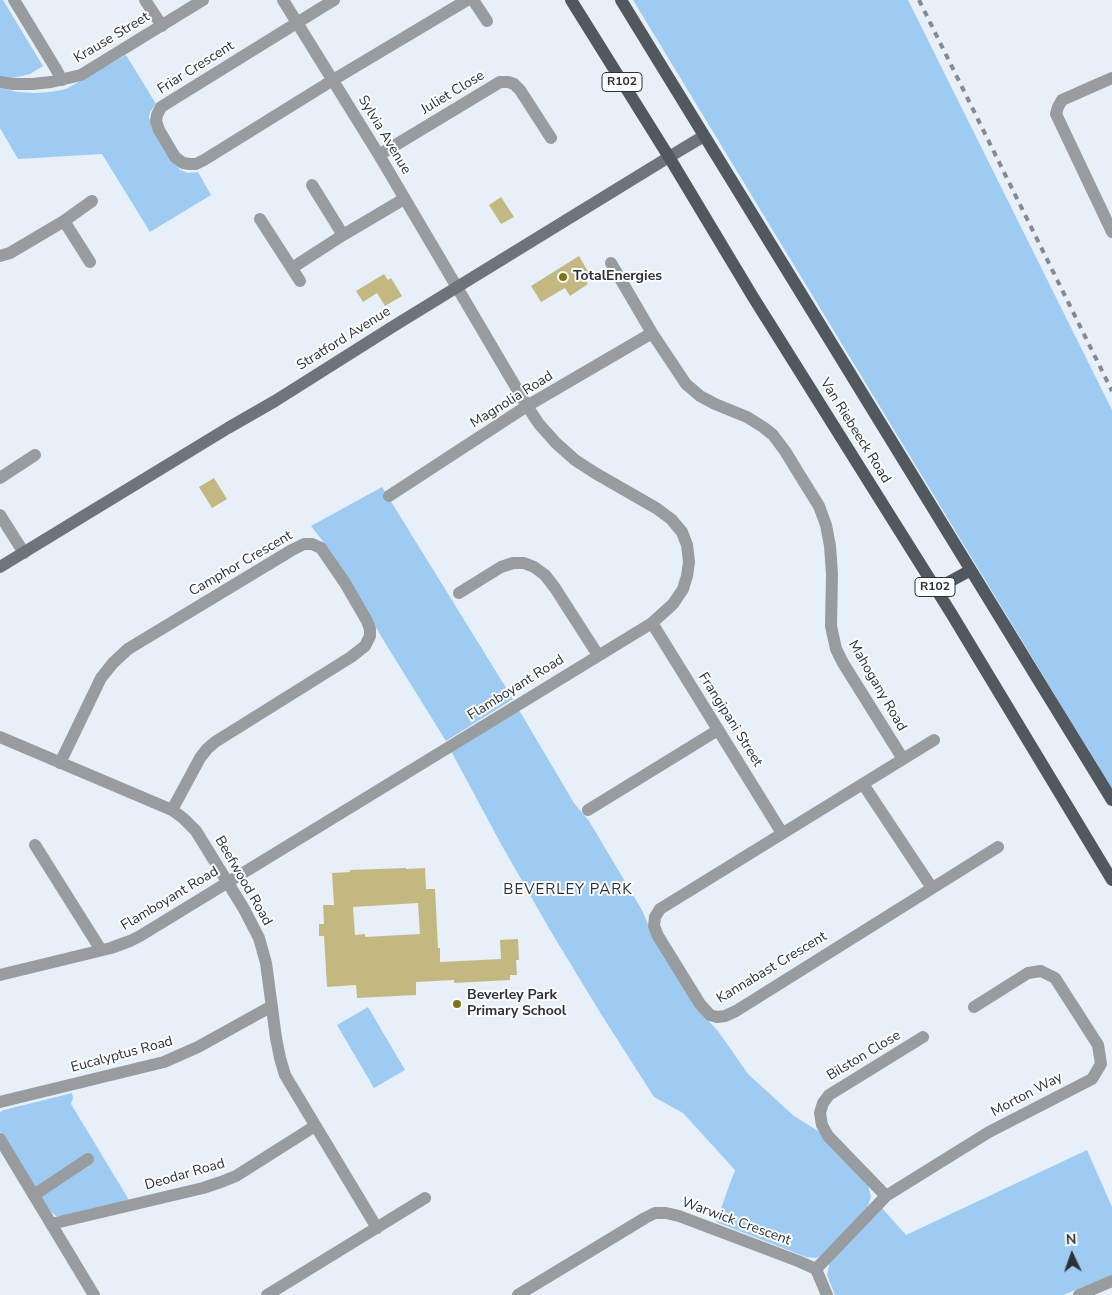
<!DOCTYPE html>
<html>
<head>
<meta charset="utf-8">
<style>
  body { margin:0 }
  #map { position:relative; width:1112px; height:1295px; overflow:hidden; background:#e7f0f9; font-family:"Nunito Sans",sans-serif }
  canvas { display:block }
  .north { position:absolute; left:1047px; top:1230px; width:50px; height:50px; -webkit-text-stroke:4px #fbfdfe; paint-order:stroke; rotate:357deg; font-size:14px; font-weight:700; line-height:20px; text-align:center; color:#2d3134 }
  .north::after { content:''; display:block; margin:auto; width:18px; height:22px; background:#2d3134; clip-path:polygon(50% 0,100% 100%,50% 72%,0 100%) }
</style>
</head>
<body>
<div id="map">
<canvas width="1112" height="1295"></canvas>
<div class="north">N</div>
</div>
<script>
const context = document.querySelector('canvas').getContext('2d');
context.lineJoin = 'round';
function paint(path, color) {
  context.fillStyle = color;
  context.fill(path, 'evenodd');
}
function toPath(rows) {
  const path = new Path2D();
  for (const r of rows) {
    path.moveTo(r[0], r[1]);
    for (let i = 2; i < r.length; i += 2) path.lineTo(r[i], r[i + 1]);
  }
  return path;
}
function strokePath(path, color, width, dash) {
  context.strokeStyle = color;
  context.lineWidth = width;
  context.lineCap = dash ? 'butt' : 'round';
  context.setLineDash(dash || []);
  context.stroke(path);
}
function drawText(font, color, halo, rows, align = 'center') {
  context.font = font + ' "Nunito Sans",sans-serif';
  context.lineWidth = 4;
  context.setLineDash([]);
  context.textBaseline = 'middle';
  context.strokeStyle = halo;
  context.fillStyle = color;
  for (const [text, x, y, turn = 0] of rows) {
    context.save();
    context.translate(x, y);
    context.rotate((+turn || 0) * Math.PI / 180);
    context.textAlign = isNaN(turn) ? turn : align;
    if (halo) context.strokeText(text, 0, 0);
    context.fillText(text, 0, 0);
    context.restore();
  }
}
paint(toPath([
  [0,0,3,0,43,66,30,74,13,78,0,77],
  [633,0,908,0,1112,410,1112,789],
  [126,55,156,104,150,112,149,117,150,121,154,131,180,170,188,173,198,172,211,195,150,232,102,154,18,159,0,128,0,88,18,92,35,93,51,92,66,89],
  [382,487,513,699,446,741,387,646,332,553,311,526],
  [519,710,574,803,589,821,642,910,653,937,697,1009,718,1031,748,1074,794,1116,818,1131,868,1185,871,1197,867,1208,820,1256,816,1258,806,1257,716,1222,735,1170,683,1113,654,1097,601,1014,550,930,501,844,451,751],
  [368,1007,405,1070,374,1088,337,1025],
  [72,1093,73,1098,71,1104,129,1200,60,1216,56,1216,50,1211,0,1131,0,1112,4,1110],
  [1087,1150,1112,1207,1112,1275,1063,1295,835,1295,827,1275,830,1261,881,1207,906,1235]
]), '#9ecbf2');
paint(toPath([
  [501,197,514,217,501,224,489,205],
  [579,256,589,273,583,277,588,284,570,296,565,288,541,302,531,286],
  [384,274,388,280,391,278,402,296,385,306,377,293,363,302,356,291],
  [214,478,227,499,212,508,199,487],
  [406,868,406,869,425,868,426,889,435,889,438,948,440,948,440,962,501,959,500,940,518,939,519,960,516,960,517,975,510,975,510,980,454,983,454,980,416,982,416,995,357,998,356,985,327,987,324,936,319,936,319,924,324,924,323,905,334,905,332,873,350,872,350,870],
  [418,903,420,934,365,937,365,934,355,935,353,907]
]), '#c3b980');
strokePath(toPath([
  [14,0,56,69,62,80],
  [145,0,162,26],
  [334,0,161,107,157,115,156,121,159,130,175,157,183,163,190,164,196,164,204,160,333,80,467,0],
  [473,0,487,21],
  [1112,78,1062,100,1058,107,1056,114,1112,232],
  [0,82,13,84,32,84,51,82,81,75,203,0],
  [379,155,500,82,508,82,514,84,520,90,551,138],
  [312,185,343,235],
  [260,219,300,281],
  [64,221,90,262],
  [0,256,10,253,64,221,92,201],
  [611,263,652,333,686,384,700,396,715,404,747,417,763,427,773,435,785,451,804,482,819,506,826,525,830,546,832,574,831,626,836,649,843,663,903,759],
  [292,268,343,235,404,199],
  [0,478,35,455],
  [389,496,527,406,652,333],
  [0,515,24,553],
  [459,593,501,567,513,563,524,563,534,567,545,575,555,588,598,655],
  [652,623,782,833],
  [0,737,172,810,183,818,196,831,244,909,259,938,266,963,276,1038,280,1058,285,1075,377,1228],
  [934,740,660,909,655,917,654,926,658,936,700,1004,710,1015,717,1017,725,1016,736,1011,998,847],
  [60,763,101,678,113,663,128,649,292,550,304,544,312,544,321,548,345,583,367,621,370,629,370,636,365,646,351,657,215,742,207,749,200,758,172,810],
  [863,784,932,888],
  [588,810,718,730],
  [35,845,101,950],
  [0,975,111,948,130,941,140,936,652,623,673,604,683,589,687,576,689,562,687,545,682,532,671,519,656,508,595,473,575,460,556,443,539,424,527,406,379,155,283,0],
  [0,1102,164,1062,198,1047,272,1006],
  [0,1139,94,1295],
  [34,1195,88,1159],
  [886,1196,828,1136,822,1125,820,1113,823,1103,829,1095,923,1037],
  [51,1224,203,1188,221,1182,236,1176,315,1126],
  [816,1269,886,1196,989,1132,1092,1079,1101,1064,1098,1045,1055,978,1041,971,1028,973,974,1007],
  [267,1295,425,1198],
  [518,1295,645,1218,655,1213,666,1213,679,1216,798,1261,816,1269,827,1295],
  [1079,1295,1112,1281]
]), '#989c9f', 12);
strokePath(toPath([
  [0,567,228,428,275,401,397,324,669,157,704,136]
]), '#6e7479', 12);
strokePath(toPath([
  [571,0,669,157,753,297,951,613,1112,880],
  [621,0,1112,800],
  [936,589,971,570]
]), '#51585e', 12);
strokePath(toPath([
  [919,0,1112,391]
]), '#848a90', 4, [6, 6]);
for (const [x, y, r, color] of [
  [563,277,5,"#817315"],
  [457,1004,5,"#817315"]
]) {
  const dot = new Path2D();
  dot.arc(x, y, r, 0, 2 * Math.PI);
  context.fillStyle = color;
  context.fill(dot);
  strokePath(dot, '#fbfdfe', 2);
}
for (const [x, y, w] of [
  [622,82,40],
  [935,587,40]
]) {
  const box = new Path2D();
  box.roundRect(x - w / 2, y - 9.5, w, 19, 4);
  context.fillStyle = '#fbfdfe';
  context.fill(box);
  strokePath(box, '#2d3134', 1);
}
drawText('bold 12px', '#2d3134', null, [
  ["R102",622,82],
  ["R102",935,587]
]);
drawText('14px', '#2d3134', '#fbfdfe', [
  ["Krause Street",112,38,-31],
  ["Friar Crescent",196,68,-32],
  ["Juliet Close",453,93,-31],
  ["Sylvia Avenue",384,135,59],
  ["Stratford Avenue",344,339,-32],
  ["Magnolia Road",512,400,-32],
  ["Van Riebeeck Road",855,431,58],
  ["Camphor Crescent",241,564,-30],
  ["Mahogany Road",877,686,60],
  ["Flamboyant Road",516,688,-32],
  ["Frangipani Street",730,720,58],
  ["Beefwood Road",243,881,60],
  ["Flamboyant Road",170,899,-31],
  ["Kannabast Crescent",772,968,-31],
  ["Eucalyptus Road",122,1055,-15],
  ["Bilston Close",864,1056,-31],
  ["Morton Way",1027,1095,-28],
  ["Deodar Road",185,1175,-16],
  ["Warwick Crescent",736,1222,20]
]);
drawText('bold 14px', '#2d3134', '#fbfdfe', [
  ["TotalEnergies",573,277],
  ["Beverley Park",467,996],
  ["Primary School",467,1012]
], 'left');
context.letterSpacing = '1px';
drawText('15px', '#2d3134', '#fbfdfe', [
  ["BEVERLEY PARK",568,890]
]);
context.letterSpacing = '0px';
</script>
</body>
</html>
